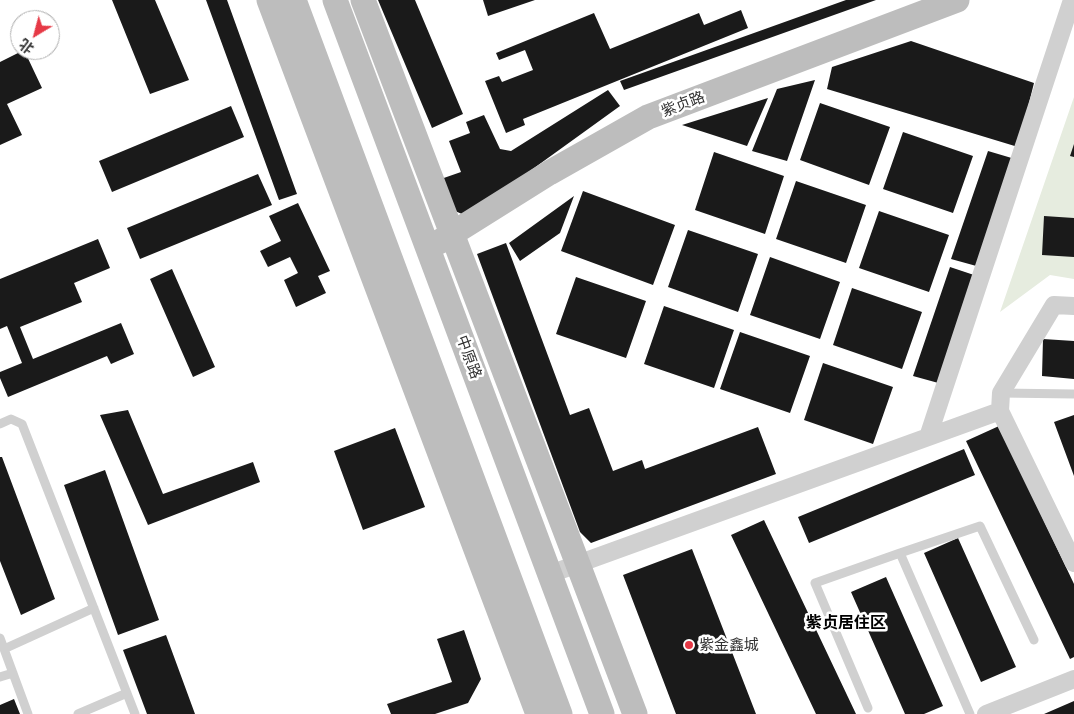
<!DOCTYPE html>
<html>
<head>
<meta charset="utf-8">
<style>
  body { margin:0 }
  #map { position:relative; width:1074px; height:714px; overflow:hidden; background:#fff; font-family:Commissioner,"Noto Sans SC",sans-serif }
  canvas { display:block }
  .north { position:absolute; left:10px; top:10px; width:50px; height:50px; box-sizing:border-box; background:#fff; border:1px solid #adadad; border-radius:50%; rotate:217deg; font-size:14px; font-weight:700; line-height:20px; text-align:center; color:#333 }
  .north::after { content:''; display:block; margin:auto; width:18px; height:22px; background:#e63946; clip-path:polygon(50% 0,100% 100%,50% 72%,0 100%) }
</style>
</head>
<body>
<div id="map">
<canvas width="1074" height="714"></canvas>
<div class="north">北</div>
</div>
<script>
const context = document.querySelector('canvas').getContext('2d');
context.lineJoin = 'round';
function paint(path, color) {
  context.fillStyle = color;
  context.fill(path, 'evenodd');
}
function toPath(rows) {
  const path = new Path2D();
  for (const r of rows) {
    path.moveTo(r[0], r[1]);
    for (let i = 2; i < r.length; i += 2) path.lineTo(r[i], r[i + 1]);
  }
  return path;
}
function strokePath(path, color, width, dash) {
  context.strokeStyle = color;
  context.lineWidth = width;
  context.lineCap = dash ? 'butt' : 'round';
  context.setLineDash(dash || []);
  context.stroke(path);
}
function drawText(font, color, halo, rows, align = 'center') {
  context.font = font + ' Commissioner,"Noto Sans SC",sans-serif';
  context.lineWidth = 5;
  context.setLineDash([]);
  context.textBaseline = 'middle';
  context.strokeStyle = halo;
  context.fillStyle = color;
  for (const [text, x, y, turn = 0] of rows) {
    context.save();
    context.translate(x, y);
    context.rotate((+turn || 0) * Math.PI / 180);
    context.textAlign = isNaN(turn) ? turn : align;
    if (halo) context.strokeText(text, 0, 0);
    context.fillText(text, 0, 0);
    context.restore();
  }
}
paint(toPath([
  [1074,97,1074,279,1050,275,1000,312]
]), '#e6ecdf');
paint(toPath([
  [112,0,155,0,189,80,150,94],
  [206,0,227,0,297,194,279,200],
  [378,0,415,0,463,114,432,128],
  [483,0,535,0,488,16],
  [846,0,876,0,624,90,620,81],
  [741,10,748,28,523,119,525,125,506,133,485,81,499,76,502,82,533,70,525,50,499,60,496,53,594,13,610,49,699,13,704,25],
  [911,41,1034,83,1018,147,827,89,832,67],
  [24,50,42,88,7,104,22,135,0,145,0,62],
  [815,80,787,161,752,151,777,89],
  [608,90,620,106,487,202,462,214,448,208,438,180,461,172,449,141,470,133,466,122,484,115,500,149,511,151],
  [768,98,747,146,682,125],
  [820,103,890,127,869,185,800,160],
  [231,106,244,137,112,192,99,161],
  [903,132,973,156,953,213,883,189],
  [1074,144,1074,157,1070,156],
  [988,151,1015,159,980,267,951,259],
  [714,152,784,176,765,234,695,210],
  [258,174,272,205,140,259,127,228],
  [796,181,866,205,846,263,776,239],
  [583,191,675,225,653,285,561,251],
  [574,196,560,233,520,261,509,243],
  [298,203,330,271,318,276,326,293,296,307,284,280,298,273,290,257,268,267,260,251,281,241,269,216],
  [879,211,949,235,929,292,859,268],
  [1044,216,1074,218,1074,257,1042,255],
  [688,230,758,254,738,312,668,287],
  [98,239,110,268,74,283,82,302,20,327,33,359,121,323,134,354,111,364,107,356,8,397,0,378,0,372,22,363,7,326,0,329,0,279],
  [506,243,570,415,589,408,613,471,642,460,645,469,758,427,776,474,591,543,580,532,477,254],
  [770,257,840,282,820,339,750,315],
  [950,267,977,276,942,384,913,376],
  [172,269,215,367,193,377,150,279],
  [576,277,646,301,626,358,556,334],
  [852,288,922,312,902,369,833,345],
  [664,306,734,330,714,388,644,364],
  [740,332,810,356,790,413,720,389],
  [1043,339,1074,341,1074,379,1042,376],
  [823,363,893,387,873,444,804,420],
  [128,410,163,494,253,462,260,482,148,525,100,415],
  [1074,415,1074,476,1054,422],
  [999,426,1074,584,1074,657,1070,659,966,441],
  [395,428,425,507,363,530,334,451],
  [964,449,975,475,809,543,798,517],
  [0,457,2,457,55,599,21,615,0,561],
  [105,470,159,620,118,635,64,485],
  [764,520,856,714,816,714,731,535],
  [958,538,1016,667,981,682,924,553],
  [692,549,756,714,676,714,623,575],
  [886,577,943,706,924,714,905,714,851,592],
  [464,630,481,679,468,703,435,714,391,714,387,704,452,682,437,639],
  [166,635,195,714,147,714,123,650],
  [14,699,20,714,0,714,0,705],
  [1074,701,1074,714,1044,714]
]), '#1a1a1a');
strokePath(toPath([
  [1001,393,1074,394],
  [0,424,11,419,22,424,135,714],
  [900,553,980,526,1034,640],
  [0,638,28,714],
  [4,649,94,608],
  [0,677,13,673],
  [868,708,815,583,900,553,970,714],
  [78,714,127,693]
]), '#d0d0d0', 9);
strokePath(toPath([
  [1074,306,1054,305,1001,393,1000,411,1074,563],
  [928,437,1072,0],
  [550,574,1000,411],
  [986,714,1074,679]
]), '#d0d0d0', 18);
strokePath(toPath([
  [269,0,538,714],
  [294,0,560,714],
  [335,0,602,714],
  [363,0,635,714],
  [439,242,549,173,648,117,957,0]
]), '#bdbdbd', 25);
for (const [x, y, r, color] of [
  [689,645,5,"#e63946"]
]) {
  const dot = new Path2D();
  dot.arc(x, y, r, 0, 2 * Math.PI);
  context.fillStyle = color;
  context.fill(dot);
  strokePath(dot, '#fff', 2);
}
drawText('15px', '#333', '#fff', [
  ["紫贞路",683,104,-21],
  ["中原路",469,357,70]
]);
drawText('15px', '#333', '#fff', [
  ["紫金鑫城",699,645]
], 'left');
drawText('bold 16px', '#000', '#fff', [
  ["紫贞居住区",846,623]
]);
</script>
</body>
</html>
